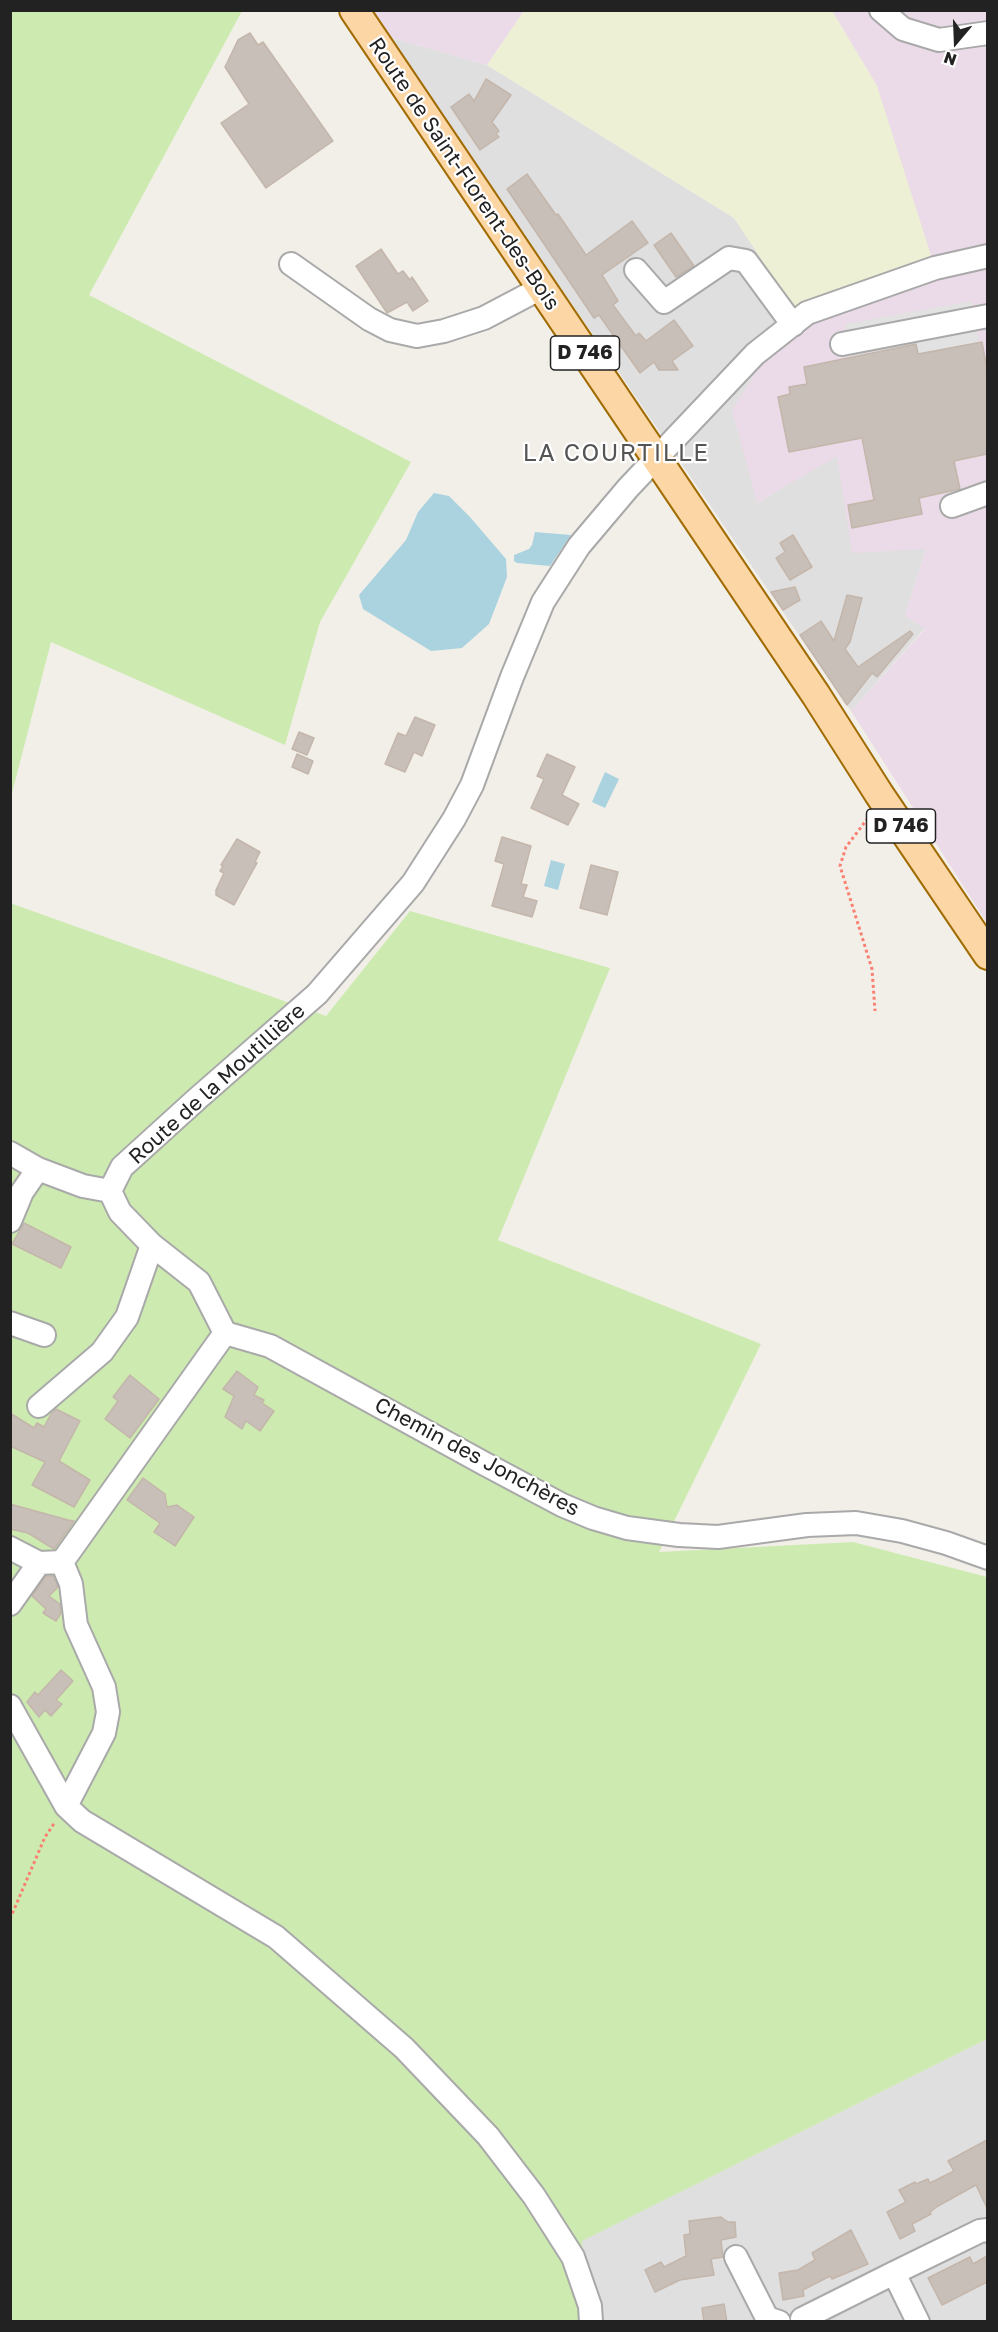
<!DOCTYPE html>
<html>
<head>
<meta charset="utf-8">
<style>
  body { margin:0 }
  #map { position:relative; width:998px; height:2332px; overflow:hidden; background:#f2efe9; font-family:"Golos Text",sans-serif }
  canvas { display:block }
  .frame { position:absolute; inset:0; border:12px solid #222; pointer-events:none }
  .north { position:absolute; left:926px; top:12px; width:60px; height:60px; -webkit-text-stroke:4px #fff; paint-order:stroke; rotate:199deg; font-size:16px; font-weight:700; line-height:24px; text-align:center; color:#222 }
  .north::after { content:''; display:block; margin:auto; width:21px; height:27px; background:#222; clip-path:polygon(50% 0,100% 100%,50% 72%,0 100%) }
</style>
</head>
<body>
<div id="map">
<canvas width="998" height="2332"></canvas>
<div class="frame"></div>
<div class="north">N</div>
</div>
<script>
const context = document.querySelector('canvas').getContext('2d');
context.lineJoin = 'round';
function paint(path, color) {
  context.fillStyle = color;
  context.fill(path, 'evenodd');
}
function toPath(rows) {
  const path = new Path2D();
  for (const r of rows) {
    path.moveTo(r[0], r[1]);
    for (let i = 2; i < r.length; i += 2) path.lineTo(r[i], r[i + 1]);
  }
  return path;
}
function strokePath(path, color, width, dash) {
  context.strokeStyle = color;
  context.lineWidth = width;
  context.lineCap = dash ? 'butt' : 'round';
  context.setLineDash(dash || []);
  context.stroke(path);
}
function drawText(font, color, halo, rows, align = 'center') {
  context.font = font + ' "Golos Text",sans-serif';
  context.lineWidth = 4.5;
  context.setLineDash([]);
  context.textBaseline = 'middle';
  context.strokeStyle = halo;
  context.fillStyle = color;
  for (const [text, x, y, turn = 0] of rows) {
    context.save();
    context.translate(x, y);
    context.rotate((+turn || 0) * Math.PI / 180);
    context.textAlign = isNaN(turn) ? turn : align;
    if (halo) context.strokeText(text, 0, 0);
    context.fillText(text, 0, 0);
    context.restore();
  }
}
paint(toPath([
  [389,37,487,65,734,218,796,311,757,503,837,455,926,549,905,616,925,628,851,711],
  [987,2039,987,2321,594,2321,581,2241]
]), '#e0dfdf');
paint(toPath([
  [372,11,524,11,487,65,389,37],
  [832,11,987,11,987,923,851,711,925,629,905,616,926,549,852,553,837,456,757,503,732,410,796,311,877,86]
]), '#ebdbe8');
paint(toPath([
  [524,11,832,11,877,86,935,268,796,311,734,218,487,65]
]), '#eef0d5');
paint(toPath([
  [11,10,242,11,89,295,411,462,320,622,285,745,51,642,11,797],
  [10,903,326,1016,410,911,610,968,498,1240,761,1344,659,1552,853,1542,987,1577,987,2039,582,2241,586,2321,11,2321]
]), '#cdebb0');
paint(toPath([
  [972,301,979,342,918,354,916,344,851,356,845,324]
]), '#e2e2e2');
paint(toPath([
  [434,493,449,496,470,517,506,559,507,577,489,624,462,648,431,651,363,609,359,595,406,540,418,512],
  [535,532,571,535,550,566,517,563,514,561,514,555,529,549,532,545],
  [605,772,619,779,605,808,592,802],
  [551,860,565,864,558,890,544,886]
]), '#aad3df');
const building = toPath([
  [250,33,258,45,263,42,333,141,266,188,221,123,249,104,225,67,238,40,250,33],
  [486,79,511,95,492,122,499,131,496,134,499,137,480,150,451,107,469,94,474,101,486,79],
  [527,174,556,215,558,214,586,255,632,221,648,243,602,275,618,301,613,305,636,336,639,333,646,341,674,320,693,346,672,361,678,370,659,370,654,362,640,373,599,315,594,318,507,189,527,174],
  [671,233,694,266,676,277,654,245,671,233],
  [381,249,398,274,403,271,410,280,412,277,428,301,413,311,407,302,387,313,356,266,381,249],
  [982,342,987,370,987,454,954,461,960,489,919,498,922,514,852,528,848,505,874,500,862,438,789,452,778,397,790,394,789,387,807,384,804,367,916,344,918,354,982,342],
  [793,535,812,567,790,580,776,558,785,552,780,543,793,535],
  [795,587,800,600,783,610,771,592,795,587],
  [847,595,862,598,850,642,845,649,858,667,910,631,913,634,877,677,872,673,847,705,800,635,821,621,834,641,847,595],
  [415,717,435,725,422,756,414,752,405,772,385,764,398,733,406,736,415,717],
  [299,732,314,738,307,755,292,749,299,732],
  [297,754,313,761,308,774,292,767,297,754],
  [547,754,575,767,562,795,579,804,568,825,531,808,544,779,537,776,547,754],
  [502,837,531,846,521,884,527,885,523,897,537,901,532,917,492,906,504,864,495,861,502,837],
  [237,839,260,852,255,862,257,863,234,905,216,895,216,890,224,873,220,871,223,866,221,865,237,839],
  [591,865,618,872,607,915,580,908,591,865],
  [24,1223,71,1247,61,1268,12,1244,24,1223],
  [237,1371,258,1387,254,1395,264,1400,262,1403,274,1411,260,1431,246,1421,242,1429,225,1417,234,1396,223,1389,237,1371],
  [130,1375,159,1399,130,1438,105,1419,118,1401,113,1397,130,1375],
  [56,1409,80,1421,59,1461,90,1480,74,1507,32,1485,45,1462,10,1446,10,1413,34,1428,37,1423,44,1427,51,1414,56,1409],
  [143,1478,165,1494,167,1507,177,1505,194,1517,175,1546,154,1532,160,1523,127,1500,143,1478],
  [10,1504,68,1520,74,1521,54,1549,28,1533,10,1529,10,1504],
  [46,1576,53,1576,58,1587,49,1596,60,1604,61,1613,56,1621,43,1613,46,1609,32,1596,46,1576],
  [61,1670,73,1681,56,1700,62,1704,51,1716,45,1710,39,1717,27,1702,35,1692,38,1695,61,1670],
  [987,2140,987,2208,976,2185,938,2206,930,2212,931,2214,912,2224,915,2231,900,2239,887,2212,906,2202,899,2190,915,2182,916,2184,928,2179,930,2183,954,2171,948,2161,987,2140],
  [721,2217,728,2222,735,2222,736,2237,721,2240,723,2257,711,2259,714,2275,680,2280,655,2292,645,2270,661,2262,664,2267,686,2256,684,2235,690,2234,689,2221,721,2217],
  [851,2230,868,2264,832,2279,830,2276,803,2290,804,2296,783,2300,779,2273,798,2270,815,2260,812,2253,851,2230],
  [987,2256,987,2282,942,2305,928,2278,970,2257,973,2264,987,2256],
  [724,2304,727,2322,704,2322,702,2308,724,2304]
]);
paint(building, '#c7bfb8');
strokePath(building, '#c4b6ab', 1.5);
const minor = toPath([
  [881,10,903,29,939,40,988,33],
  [291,264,369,319,390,330,417,336,444,331,484,318,541,288],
  [636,270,664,302,729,258,746,261,793,325],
  [842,344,988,316],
  [952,506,988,493],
  [10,1153,38,1169,83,1186,110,1191],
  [10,1221,22,1192,38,1169],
  [10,1323,44,1335],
  [225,1333,270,1346,485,1464,562,1505,593,1518,627,1528,679,1535,718,1537,807,1525,856,1523,902,1531,946,1543,988,1558],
  [39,1406,102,1352,127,1317,152,1245],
  [10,1548,39,1563,62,1562],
  [10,1604,39,1563],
  [10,1706,66,1806,82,1821,276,1937,404,2048,488,2136,534,2196,573,2257,590,2306,591,2322],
  [66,1806,104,1733,108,1712,104,1687,76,1625,71,1584,62,1562,225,1333,199,1282,152,1245,120,1212,110,1191,122,1167,198,1098,317,994,413,883,454,819,472,785,512,677,543,602,579,546,628,488,755,354,807,313,935,268,988,256],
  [736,2257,767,2318,779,2322],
  [894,2273,918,2322],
  [804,2322,802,2319,894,2273,980,2231,988,2230]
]);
const major = toPath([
  [354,10,816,695,879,794,988,955]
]);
strokePath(minor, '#a9a9a9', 26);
strokePath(major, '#a06b00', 32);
strokePath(toPath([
  [868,818,846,847,840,866,872,969,875,1011],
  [10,1919,45,1837,55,1822]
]), '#fa8072', 3, [3, 3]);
strokePath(minor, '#fff', 22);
strokePath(major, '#fcd6a4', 28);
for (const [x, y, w] of [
  [585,353,69],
  [901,826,69]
]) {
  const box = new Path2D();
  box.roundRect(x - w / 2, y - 17, w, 34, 4.5);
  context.fillStyle = '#fff';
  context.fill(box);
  strokePath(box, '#222', 1.5);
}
drawText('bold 20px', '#222', null, [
  ["D 746",585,353],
  ["D 746",901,826]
]);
drawText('21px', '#222', '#fff', [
  ["Route de Saint-Florent-des-Bois",464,174,56],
  ["Route de la Moutillière",217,1084,-42],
  ["Chemin des Jonchères",477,1457,28]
]);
context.letterSpacing = '1.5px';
drawText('24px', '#555', '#fff', [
  ["LA COURTILLE",616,453]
]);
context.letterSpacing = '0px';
</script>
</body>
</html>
